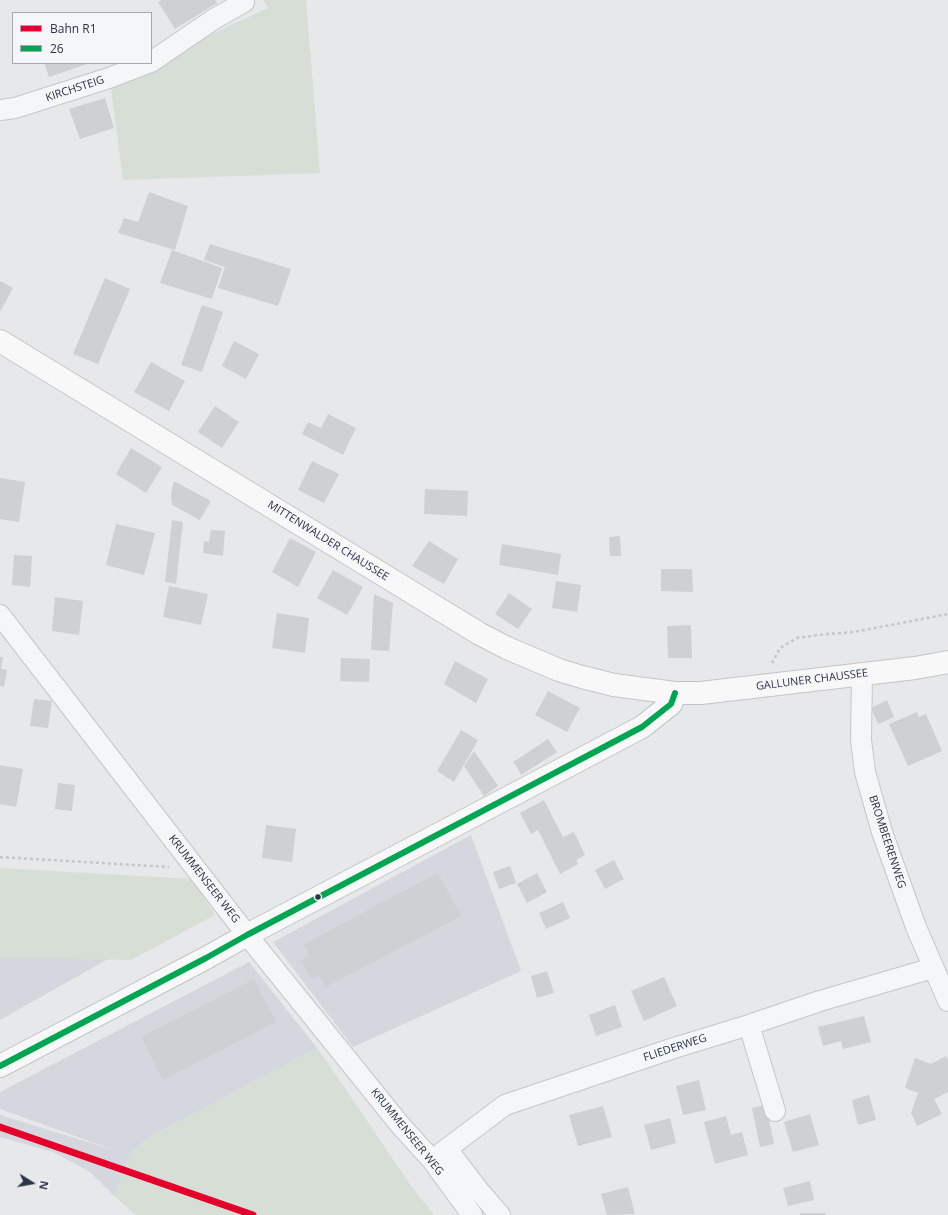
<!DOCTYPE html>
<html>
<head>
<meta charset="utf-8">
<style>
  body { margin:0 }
  #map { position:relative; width:948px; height:1215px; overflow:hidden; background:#e6e8ea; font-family:"Open Sans",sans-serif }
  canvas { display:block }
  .legend { position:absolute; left:12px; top:12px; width:140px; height:52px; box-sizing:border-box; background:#f4f6f9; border:1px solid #a4a8b1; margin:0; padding:5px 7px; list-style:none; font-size:12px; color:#2b3445 }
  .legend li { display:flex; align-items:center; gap:8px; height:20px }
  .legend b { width:20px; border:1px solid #a4a8b1 }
  .north { position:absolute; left:12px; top:1163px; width:40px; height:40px; -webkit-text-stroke:3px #f4f6f9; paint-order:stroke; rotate:101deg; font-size:11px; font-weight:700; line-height:16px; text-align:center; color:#2b3445 }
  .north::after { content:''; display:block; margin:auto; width:14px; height:18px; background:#2b3445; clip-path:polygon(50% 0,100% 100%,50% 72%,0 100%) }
</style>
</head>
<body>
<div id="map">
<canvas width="948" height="1215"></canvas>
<ul class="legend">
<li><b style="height:5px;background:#e4002b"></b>Bahn R1</li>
<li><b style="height:5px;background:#00a651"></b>26</li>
</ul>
<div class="north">N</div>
</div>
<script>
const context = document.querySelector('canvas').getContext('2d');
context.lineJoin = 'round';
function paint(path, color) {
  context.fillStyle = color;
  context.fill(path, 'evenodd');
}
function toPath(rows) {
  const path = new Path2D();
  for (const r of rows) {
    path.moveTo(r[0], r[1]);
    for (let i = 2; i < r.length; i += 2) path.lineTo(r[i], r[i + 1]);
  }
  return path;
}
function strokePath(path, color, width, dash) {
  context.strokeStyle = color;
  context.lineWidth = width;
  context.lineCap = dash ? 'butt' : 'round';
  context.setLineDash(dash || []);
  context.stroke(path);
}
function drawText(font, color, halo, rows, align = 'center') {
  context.font = font + ' "Open Sans",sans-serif';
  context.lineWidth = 3;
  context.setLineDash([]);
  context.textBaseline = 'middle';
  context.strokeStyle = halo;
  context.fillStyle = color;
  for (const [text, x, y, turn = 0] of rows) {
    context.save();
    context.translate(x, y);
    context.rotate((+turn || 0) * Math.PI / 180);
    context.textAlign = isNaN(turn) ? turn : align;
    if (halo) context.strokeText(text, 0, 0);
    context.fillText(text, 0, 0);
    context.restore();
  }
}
paint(toPath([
  [471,835,521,971,353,1047,273,942],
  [0,957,108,959,0,1020],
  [249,962,317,1048,146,1139,129,1155,115,1197,90,1172,53,1152,0,1137,0,1115,114,1150,0,1109,0,1092]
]), '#d4d7dd');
paint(toPath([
  [263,0,306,0,320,173,123,180,110,81,268,8],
  [0,868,192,879,215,915,131,960,0,958],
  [317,1048,338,1078,411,1186,434,1215,136,1215,115,1197,129,1155,146,1139]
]), '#d6ded6');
paint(toPath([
  [161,0,215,0,217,3,175,29,158,2],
  [44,63,90,63,49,77],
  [105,98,114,128,80,139,69,109],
  [149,192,188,206,175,250,118,233,124,218,138,222],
  [210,244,291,269,278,306,218,288,225,267,204,260],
  [172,250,222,268,212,299,160,283],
  [105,278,130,289,98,364,73,354],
  [0,281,13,288,0,312],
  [202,305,223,312,202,372,181,365],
  [234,341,259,354,246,379,222,366],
  [151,362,185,381,169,411,134,392],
  [215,406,239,422,222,448,198,432],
  [328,414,356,428,343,455,302,434,308,422,321,428],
  [131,448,162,467,146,493,116,474],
  [312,461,339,474,324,503,298,490],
  [0,478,25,482,19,522,0,519],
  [174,481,211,501,200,520,172,505,171,494],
  [425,489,468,491,467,516,424,514],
  [172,520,183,522,176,584,165,582],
  [116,524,155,533,144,575,106,565],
  [211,530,225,531,223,556,203,553,204,541,209,542],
  [620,536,621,556,610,556,609,537],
  [290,538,316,552,298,587,272,572],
  [429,541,458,559,444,584,412,566],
  [502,544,561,554,558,575,499,565],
  [14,555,32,556,30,587,12,585],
  [661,569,692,569,693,592,661,591],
  [333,570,363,587,347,615,317,598],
  [556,581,581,585,577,612,552,608],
  [169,586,208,594,201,625,163,617],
  [509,593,532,609,518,629,495,614],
  [374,594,393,603,389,651,371,650],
  [55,597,83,601,79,635,52,631],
  [277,613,309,618,305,653,272,648],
  [691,625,692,658,668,658,667,626],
  [0,657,3,657,1,669,7,670,4,687,0,686],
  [341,658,370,659,369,682,340,681],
  [455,661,488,679,476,703,444,684],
  [548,691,580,708,567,732,535,715],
  [34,699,52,701,48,728,30,726],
  [887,700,894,717,878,724,871,708],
  [917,712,919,717,926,714,942,751,908,766,889,724],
  [461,730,478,740,454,782,437,771],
  [548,739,557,752,521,775,517,767,513,762],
  [474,751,498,786,484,796,464,766],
  [0,765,23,769,16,807,0,804],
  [58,783,75,785,72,811,55,809],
  [544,800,563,837,574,832,585,855,576,860,578,864,560,874,538,830,531,834,520,813],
  [266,825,296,829,292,862,262,858],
  [614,860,624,879,605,889,595,870],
  [510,866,516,883,499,889,493,872],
  [438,873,461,916,326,987,319,975,311,979,301,960,310,956,304,944],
  [537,873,547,892,527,903,517,884],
  [563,902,570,918,546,929,539,913],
  [547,971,554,993,537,998,531,976],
  [664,977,677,1006,644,1021,631,991],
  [254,979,276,1022,163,1080,141,1037],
  [615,1005,622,1027,596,1036,589,1015],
  [864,1016,871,1042,843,1049,841,1041,823,1046,818,1027],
  [946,1056,948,1059,948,1092,934,1099,942,1114,917,1126,911,1113,918,1093,905,1088,915,1058,931,1064],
  [699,1080,706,1110,683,1115,676,1086],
  [869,1095,876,1120,858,1125,852,1100],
  [766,1105,774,1144,760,1147,752,1108],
  [603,1106,612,1137,578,1146,569,1115],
  [810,1114,819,1145,793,1152,784,1122],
  [726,1116,731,1135,742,1132,748,1155,715,1164,704,1122],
  [670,1118,676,1143,651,1150,644,1125],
  [810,1181,814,1200,788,1206,783,1188],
  [628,1187,635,1214,607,1215,601,1194],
  [800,1213,826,1213,826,1215,800,1215]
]), '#ced0d3');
const minor = toPath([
  [151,62,214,19,244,2],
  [0,110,15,108,109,78,148,63],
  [0,615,247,935,401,1126,432,1160,472,1215],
  [862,675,861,740,865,772,882,832,916,927,948,1001],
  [749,1025,775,1111],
  [447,1149,480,1192,500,1215],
  [432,1160,505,1105,674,1048,749,1025,820,1001,933,968]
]);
const major = toPath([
  [0,341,480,634,507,648,559,670,582,677,614,685,675,693,701,693,915,668,948,662],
  [0,1066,206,958,247,935,642,727,671,704,675,693]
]);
strokePath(minor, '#c4c6c8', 22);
strokePath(major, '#c2c5c8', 24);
strokePath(toPath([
  [772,663,780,648,797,638,818,635,854,632,948,614],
  [0,857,169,867]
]), '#c5c6ca', 2.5, [3, 3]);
strokePath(minor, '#f5f6f7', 20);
strokePath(major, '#f8f8f8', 22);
strokePath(toPath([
  [0,1066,206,958,247,935,642,727,671,704,675,693]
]), '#00a651', 6);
strokePath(toPath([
  [0,1127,253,1215]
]), '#e4002b', 7);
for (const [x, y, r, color] of [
  [318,897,3.5,"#2b3445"]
]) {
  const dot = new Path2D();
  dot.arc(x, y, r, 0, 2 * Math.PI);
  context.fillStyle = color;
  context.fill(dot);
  strokePath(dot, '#f4f6f9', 1.5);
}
drawText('11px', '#2b3445', '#f4f6f9', [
  ["KIRCHSTEIG",75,89,-18],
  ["MITTENWALDER CHAUSSEE",328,541,32],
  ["GALLUNER CHAUSSEE",812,680,-7],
  ["BROMBEERENWEG",887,842,72],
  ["KRUMMENSEER WEG",204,879,52],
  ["FLIEDERWEG",675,1048,-18],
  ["KRUMMENSEER WEG",407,1132,51]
]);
</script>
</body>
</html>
